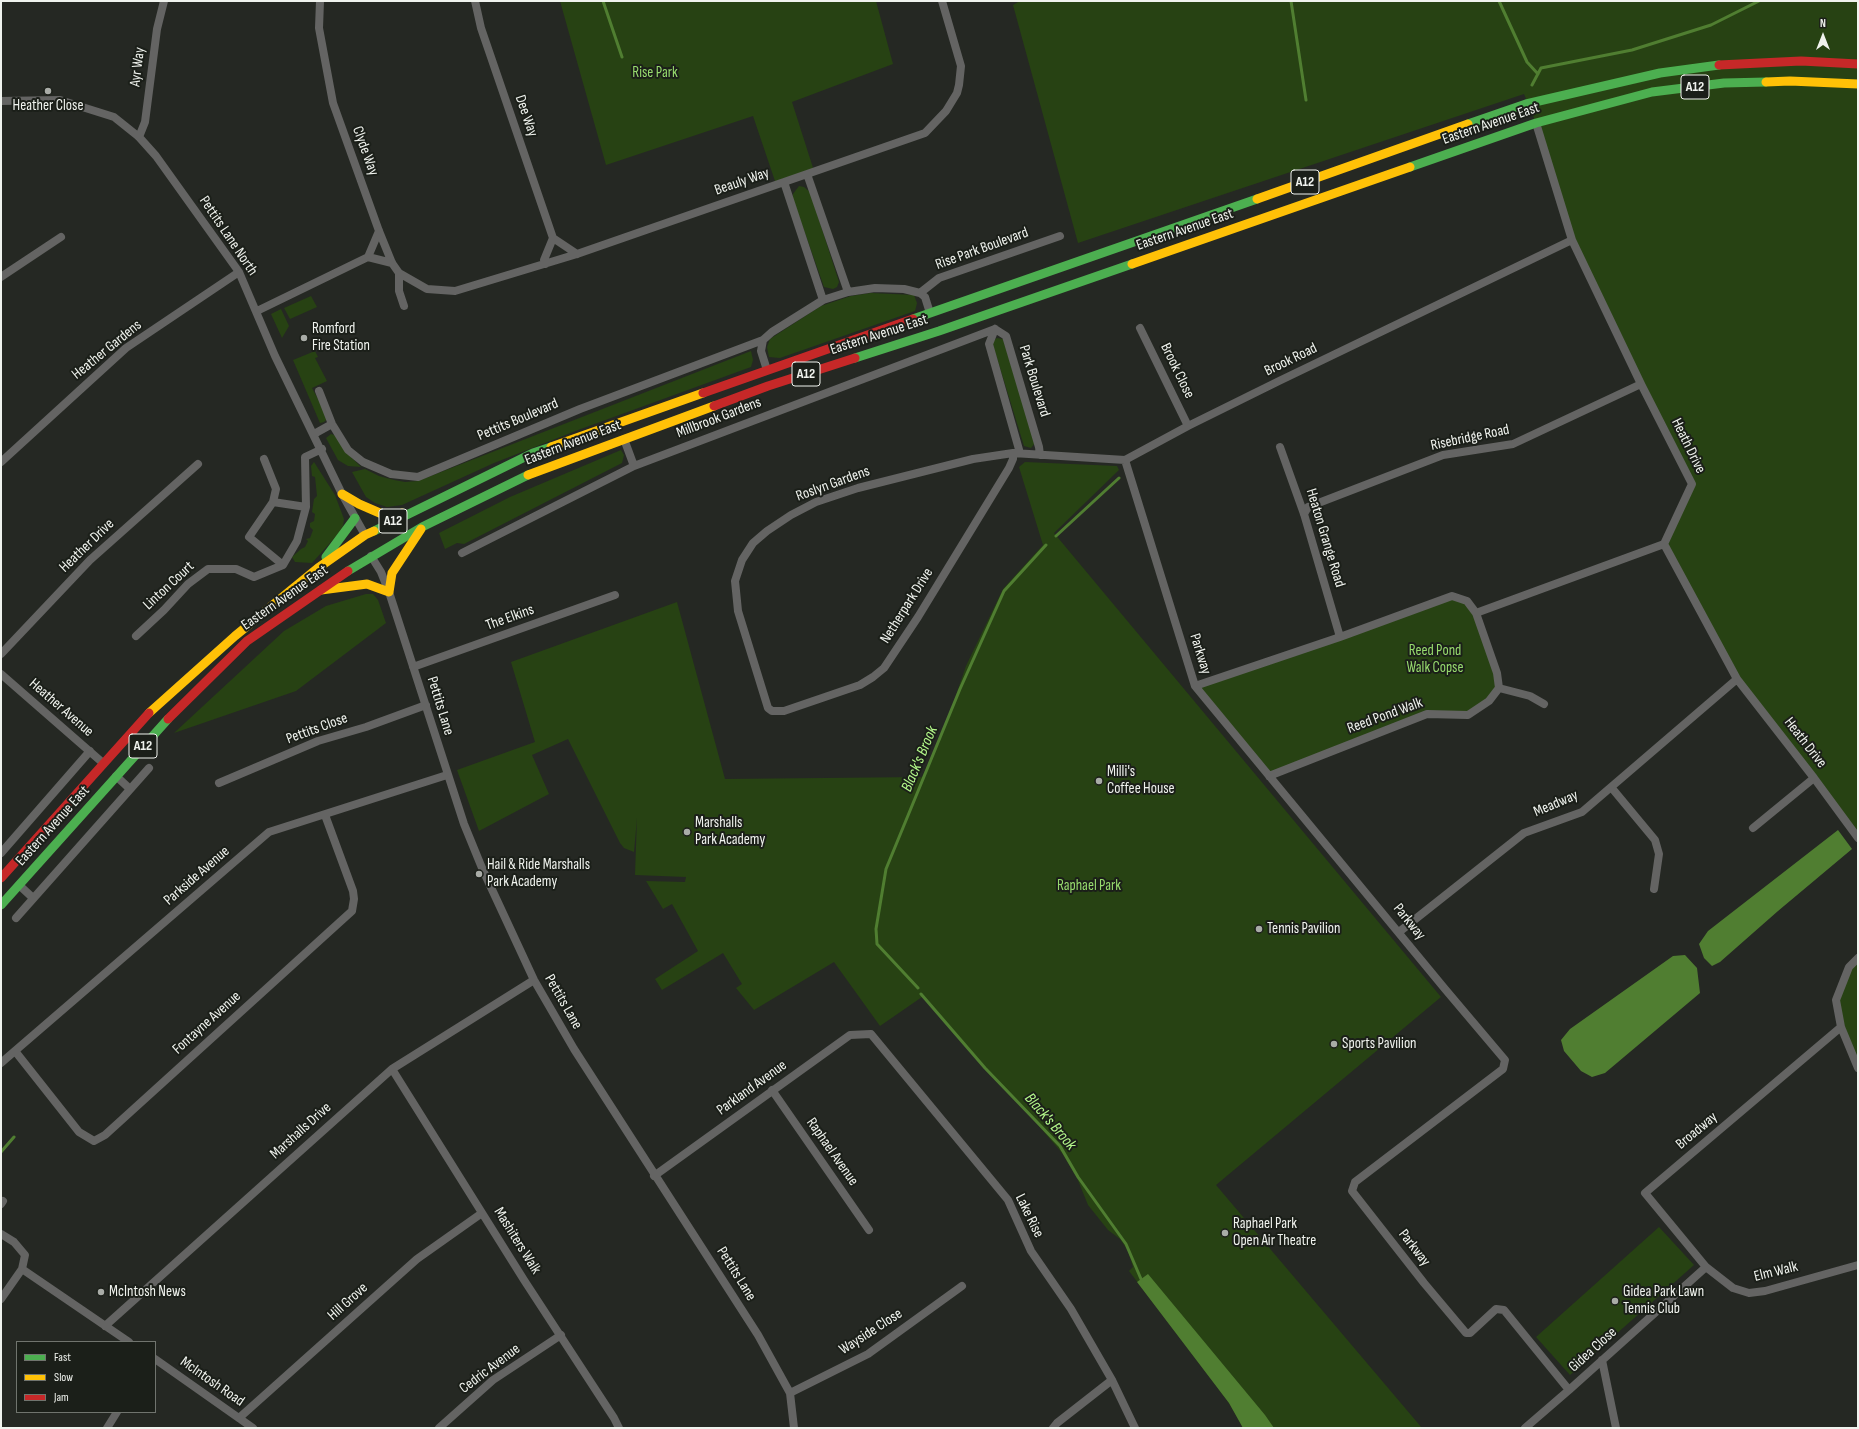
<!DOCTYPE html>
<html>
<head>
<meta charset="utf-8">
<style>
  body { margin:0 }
  #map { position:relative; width:1859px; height:1429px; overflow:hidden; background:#252823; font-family:"Sofia Sans Condensed",sans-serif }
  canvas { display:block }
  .frame { position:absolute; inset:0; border:2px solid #f0f3ee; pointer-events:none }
  .legend { position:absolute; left:16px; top:1341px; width:140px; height:72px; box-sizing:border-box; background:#1b1f19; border:1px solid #70746e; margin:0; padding:5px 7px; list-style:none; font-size:12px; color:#f0f3ee }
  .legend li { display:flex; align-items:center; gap:8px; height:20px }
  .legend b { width:20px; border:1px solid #70746e }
  .north { position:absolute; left:1803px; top:16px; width:40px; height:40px; -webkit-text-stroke:3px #1b1f19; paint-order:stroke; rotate:0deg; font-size:11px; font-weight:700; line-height:16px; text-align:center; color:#f0f3ee }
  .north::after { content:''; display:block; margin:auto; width:14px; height:18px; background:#f0f3ee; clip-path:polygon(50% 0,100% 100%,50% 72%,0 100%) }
</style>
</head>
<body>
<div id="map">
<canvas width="1859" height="1429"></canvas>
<div class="frame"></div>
<ul class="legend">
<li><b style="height:5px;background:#4caf50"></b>Fast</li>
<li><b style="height:5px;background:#ffc107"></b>Slow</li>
<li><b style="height:5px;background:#c62828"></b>Jam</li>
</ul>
<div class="north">N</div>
</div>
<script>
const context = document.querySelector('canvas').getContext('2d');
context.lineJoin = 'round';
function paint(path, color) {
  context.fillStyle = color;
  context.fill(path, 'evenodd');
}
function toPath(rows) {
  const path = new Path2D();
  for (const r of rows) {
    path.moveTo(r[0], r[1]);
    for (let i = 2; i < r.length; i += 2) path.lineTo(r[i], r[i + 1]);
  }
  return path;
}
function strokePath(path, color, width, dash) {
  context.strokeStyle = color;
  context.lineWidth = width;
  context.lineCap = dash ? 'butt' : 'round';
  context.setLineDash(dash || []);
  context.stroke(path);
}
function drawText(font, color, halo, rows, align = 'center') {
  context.font = font + ' "Sofia Sans Condensed",sans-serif';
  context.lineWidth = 4;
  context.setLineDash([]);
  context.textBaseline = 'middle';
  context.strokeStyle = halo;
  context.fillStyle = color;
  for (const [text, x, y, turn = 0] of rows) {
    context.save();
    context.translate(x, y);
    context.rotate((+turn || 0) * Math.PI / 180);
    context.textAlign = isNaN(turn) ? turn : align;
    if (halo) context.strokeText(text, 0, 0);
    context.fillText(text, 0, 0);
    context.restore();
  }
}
paint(toPath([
  [560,1,876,1,893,64,792,102,814,171,776,184,753,116,606,165],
  [1020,1,1858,1,1858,838,1737,679,1664,544,1692,484,1572,240,1536,123,1524,94,1078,243,1013,5],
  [799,186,804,187,810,192,839,282,837,287,833,289,824,287,793,199,793,194],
  [871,293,914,295,917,303,915,311,780,358,769,357,767,347,770,339,821,306,851,296],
  [311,296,317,307,290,319,284,308],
  [281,309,289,326,282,338,271,314],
  [997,338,1003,339,1035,443,1031,448,1024,446,993,345,993,341],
  [315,351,318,357,315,358,327,381,312,388,326,414,327,419,324,422,320,423,293,360],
  [751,351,753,360,751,367,578,430,494,463,402,505,387,507,375,503,366,497,352,472,365,469,379,476,394,480,405,482,418,481],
  [331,434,337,436,348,454,361,467,348,466,338,460,326,438],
  [621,450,624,455,622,463,464,544,457,543,445,549,439,533,510,497],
  [314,462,335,495,344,519,343,526,338,534,312,563,295,562,292,557,301,549,305,547,308,541,306,539,310,538,313,530,310,527,310,523,314,521,315,514,312,512,314,499,317,496,315,477,312,476,311,466],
  [1025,462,1117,466,1119,470,1054,533,1441,997,1216,1185,1422,1428,1243,1428,1229,1403,1129,1271,1133,1267,1128,1251,1120,1239,1108,1230,1088,1205,1077,1178,1062,1153,1032,1118,922,997,880,1026,834,962,754,1010,736,988,742,984,723,953,662,990,655,979,698,951,672,904,663,909,646,881,685,882,686,877,635,875,637,818,634,852,624,848,620,843,568,739,532,755,549,794,479,831,457,770,535,742,511,662,677,602,725,779,922,777,947,721,966,666,1003,589,1043,545,1019,467],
  [366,594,373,594,378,600,386,623,296,691,174,733,284,631,326,606],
  [1452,596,1467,601,1476,613,1499,688,1468,715,1427,714,1269,776,1195,686],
  [1858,958,1858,1068,1836,1000],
  [1659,1227,1694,1265,1570,1375,1536,1337]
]), '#274213');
paint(toPath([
  [1838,830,1852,849,1778,911,1720,962,1712,966,1704,958,1699,944,1708,931],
  [1685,955,1697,968,1700,993,1605,1073,1592,1077,1581,1071,1564,1051,1561,1040,1570,1029,1673,956],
  [1148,1274,1265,1415,1274,1428,1243,1428,1229,1403,1137,1282]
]), '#507e31');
strokePath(toPath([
  [603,1,622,57],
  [1291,1,1306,100],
  [1499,1,1527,62,1538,74],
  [1532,85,1541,68,1632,50,1711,25,1759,1],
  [1056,536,1119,478],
  [918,988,877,944,876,929,886,869,960,689,1004,591,1046,545],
  [921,994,985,1068,1060,1146,1078,1177,1126,1244,1141,1279],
  [1,1152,14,1137]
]), '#507e31', 3);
strokePath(toPath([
  [320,1,319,28,333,103,379,231,392,263,399,273,427,289,455,291,577,254,925,133,946,111,957,93,959,85,961,66,942,1],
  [475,1,481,28,553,238],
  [1,101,60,100,114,117,139,137,156,156,239,272,275,356,342,494,365,535],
  [1536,123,1572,240,1641,384,1692,484,1664,544,1737,679,1814,778,1858,838],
  [139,137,145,122,157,29,164,1],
  [807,174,848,292],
  [784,182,823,300],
  [368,257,392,263],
  [545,264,544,260,553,238,577,254],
  [399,273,399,291,404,306],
  [1,277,61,237],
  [920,293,925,297,930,313],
  [257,311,368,257,379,231],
  [1140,328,1188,426],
  [995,329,1006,336,1039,447,1040,455],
  [995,329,989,344,1020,453],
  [763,340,761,351,767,370],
  [319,391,332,424,348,450,363,462,391,474,418,477,580,409,763,340,772,332,823,300,848,292,875,288,904,289,920,293,939,278,1060,236],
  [314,434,332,424],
  [624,439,634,466],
  [1280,447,1304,514,1340,637],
  [1013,453,1013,459,1009,468,918,617,884,668,873,677,860,685,784,711,772,711,768,708,738,611,735,581,742,560,753,543,767,531,791,515,816,502,858,488,973,459,1013,453,1125,460,1188,426,1279,381,1572,240],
  [264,459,276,489,273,502],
  [1125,460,1195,686,1445,989,1505,1060,1503,1069,1355,1182,1352,1191,1424,1283,1466,1333,1470,1333,1496,1309,1504,1310,1569,1390,1706,1267],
  [1,462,126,348,239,272],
  [1304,514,1308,507,1443,455,1513,444,1641,384],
  [462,553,634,466,995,329],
  [371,556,381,572,389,592,464,824,482,868,534,980,574,1049,758,1335,790,1393,794,1428],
  [283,565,249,537,273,502,306,507],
  [136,636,164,610,188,584,208,569,236,569,254,577,283,565,297,541,306,507,305,457,322,449],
  [1,654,90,560,198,464],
  [413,667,615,595],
  [1,674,103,763],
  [1195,686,1340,637,1452,596,1467,601,1476,613,1664,544],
  [1499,688,1530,696,1544,704],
  [116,776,130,789],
  [1269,776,1427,714,1468,715,1489,701,1499,688,1497,673,1476,613],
  [219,783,318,741,366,727,426,705],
  [1611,787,1655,840,1659,854,1654,889],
  [1753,828,1814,778],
  [1,853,90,751],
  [19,885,33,898],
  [16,918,149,768],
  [1399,932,1524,833,1582,812,1737,679],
  [1858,958,1849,967,1836,1000,1841,1027,1858,1068],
  [1841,1027,1645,1193,1706,1267,1733,1288,1749,1293,1765,1291,1858,1265],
  [15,1051,79,1132,94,1141,105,1135,352,911,354,899,353,891,325,815],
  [1,1063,269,832,447,775],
  [392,1069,524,1280,614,1418,619,1428],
  [772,1090,869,1230],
  [654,1176,850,1035,871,1034,1008,1200,1031,1251,1071,1309,1112,1380,1135,1428],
  [1,1204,3,1201],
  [1,1234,14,1242,25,1255,22,1269,1,1299],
  [22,1269,129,1342],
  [105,1326,392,1069,534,980],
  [155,1359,253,1428],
  [1602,1360,1616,1428],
  [790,1393,868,1354,962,1286],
  [239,1418,417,1259,482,1213],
  [107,1428,117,1412],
  [439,1428,493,1380,561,1335],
  [1053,1428,1057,1423,1112,1380],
  [1525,1428,1569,1390]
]), '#646463', 8);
strokePath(toPath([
  [1468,124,1526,104,1660,73,1719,65],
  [1410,167,1536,123,1652,92,1724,83,1766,82],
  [913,319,1257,199],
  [855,358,939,331,1132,264],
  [374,531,533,453,551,447],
  [326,557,355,518],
  [348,571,422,527,528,475],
  [1,905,168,719]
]), '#4caf50', 9);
strokePath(toPath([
  [1766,82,1790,81,1858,84],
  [1257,199,1468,124],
  [1132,264,1410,167],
  [551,447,703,393],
  [528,475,714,406],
  [342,494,359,504,382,514,395,515,402,513],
  [321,590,367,584,389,592,392,573,421,529],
  [149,713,235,636,318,568,365,535,374,531]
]), '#ffc107', 9);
strokePath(toPath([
  [1719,65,1801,61,1858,64],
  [703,393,913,319],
  [714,406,768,386,855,358],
  [168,719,247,641,348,571],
  [1,878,149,713]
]), '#c62828', 9);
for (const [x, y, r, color] of [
  [48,91,4,"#a9aca7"],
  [304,338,4,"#a9aca7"],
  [1099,781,4,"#a9aca7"],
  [687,832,4,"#a9aca7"],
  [479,874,4,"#a9aca7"],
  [1259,929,4,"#a9aca7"],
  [1334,1044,4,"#a9aca7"],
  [1225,1233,4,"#a9aca7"],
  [101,1292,4,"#a9aca7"],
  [1615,1301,4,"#a9aca7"]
]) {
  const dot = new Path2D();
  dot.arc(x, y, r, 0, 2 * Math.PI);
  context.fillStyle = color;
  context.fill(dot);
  strokePath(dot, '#1b1f19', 1.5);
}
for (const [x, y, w] of [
  [1695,87,28],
  [1305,182,28],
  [806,374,28],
  [393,521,28],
  [143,746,28]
]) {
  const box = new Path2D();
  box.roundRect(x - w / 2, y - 12, w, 24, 3);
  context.fillStyle = '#1b1f19';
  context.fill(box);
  strokePath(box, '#f0f3ee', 1);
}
drawText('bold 14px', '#f0f3ee', null, [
  ["A12",1695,87],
  ["A12",1305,182],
  ["A12",806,374],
  ["A12",393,521],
  ["A12",143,746]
]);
drawText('15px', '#f0f3ee', '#1b1f19', [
  ["Ayr Way",138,67,-83],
  ["Dee Way",526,116,71],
  ["Eastern Avenue East",1491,124,-19],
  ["Clyde Way",365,151,70],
  ["Beauly Way",742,182,-19],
  ["Eastern Avenue East",1185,230,-19],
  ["Pettits Lane North",228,236,56],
  ["Rise Park Boulevard",982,249,-20],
  ["Eastern Avenue East",879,335,-18],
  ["Heather Gardens",107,350,-39],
  ["Brook Road",1291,360,-26],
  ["Brook Close",1177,371,64],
  ["Park Boulevard",1034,381,73],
  ["Millbrook Gardens",719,418,-21],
  ["Pettits Boulevard",518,420,-23],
  ["Risebridge Road",1470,438,-12],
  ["Eastern Avenue East",573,443,-21],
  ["Heath Drive",1688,446,64],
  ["Roslyn Gardens",833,484,-20],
  ["Heaton Grange Road",1325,538,73],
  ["Heather Drive",87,546,-44],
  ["Linton Court",169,586,-43],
  ["Eastern Avenue East",285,598,-35],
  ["Netherpark Drive",907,606,-58],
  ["The Elkins",510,618,-20],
  ["Parkway",1200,654,73],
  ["Pettits Lane",440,706,73],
  ["Heather Avenue",61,708,41],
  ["Reed Pond Walk",1385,716,-20],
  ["Pettits Close",317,729,-20],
  ["Heath Drive",1805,743,52],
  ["Meadway",1556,804,-23],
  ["Eastern Avenue East",53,826,-48],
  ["Parkside Avenue",197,876,-41],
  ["Parkway",1409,922,51],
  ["Pettits Lane",563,1002,60],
  ["Fontayne Avenue",207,1023,-42],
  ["Parkland Avenue",752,1088,-36],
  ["Marshalls Drive",301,1131,-42],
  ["Broadway",1697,1131,-40],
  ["Raphael Avenue",832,1152,55],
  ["Lake Rise",1029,1216,64],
  ["Mashiters Walk",517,1241,58],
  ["Parkway",1414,1248,52],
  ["Elm Walk",1776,1272,-14],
  ["Pettits Lane",736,1274,58],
  ["Hill Grove",348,1302,-42],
  ["Wayside Close",871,1332,-33],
  ["Gidea Close",1593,1350,-42],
  ["Cedric Avenue",490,1369,-37],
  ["McIntosh Road",212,1382,35]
]);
drawText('15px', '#97db6e', '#1b1f19', [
  ["Rise Park",655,73],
  ["Reed Pond",1435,651],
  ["Walk Copse",1435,668],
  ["Raphael Park",1089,886]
]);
drawText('15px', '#f0f3ee', '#1b1f19', [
  ["Heather Close",48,106,"center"],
  ["Romford",312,329],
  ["Fire Station",312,346],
  ["Milli's",1107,772],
  ["Coffee House",1107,789],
  ["Marshalls",695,823],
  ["Park Academy",695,840],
  ["Hail & Ride Marshalls",487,865],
  ["Park Academy",487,882],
  ["Tennis Pavilion",1267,929],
  ["Sports Pavilion",1342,1044],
  ["Raphael Park",1233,1224],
  ["Open Air Theatre",1233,1241],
  ["McIntosh News",109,1292],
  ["Gidea Park Lawn",1623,1292],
  ["Tennis Club",1623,1309]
], 'left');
drawText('italic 16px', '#b4f98b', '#1b1f19', [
  ["Black's Brook",920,759,-67],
  ["Black's Brook",1050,1122,49]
]);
</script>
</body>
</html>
